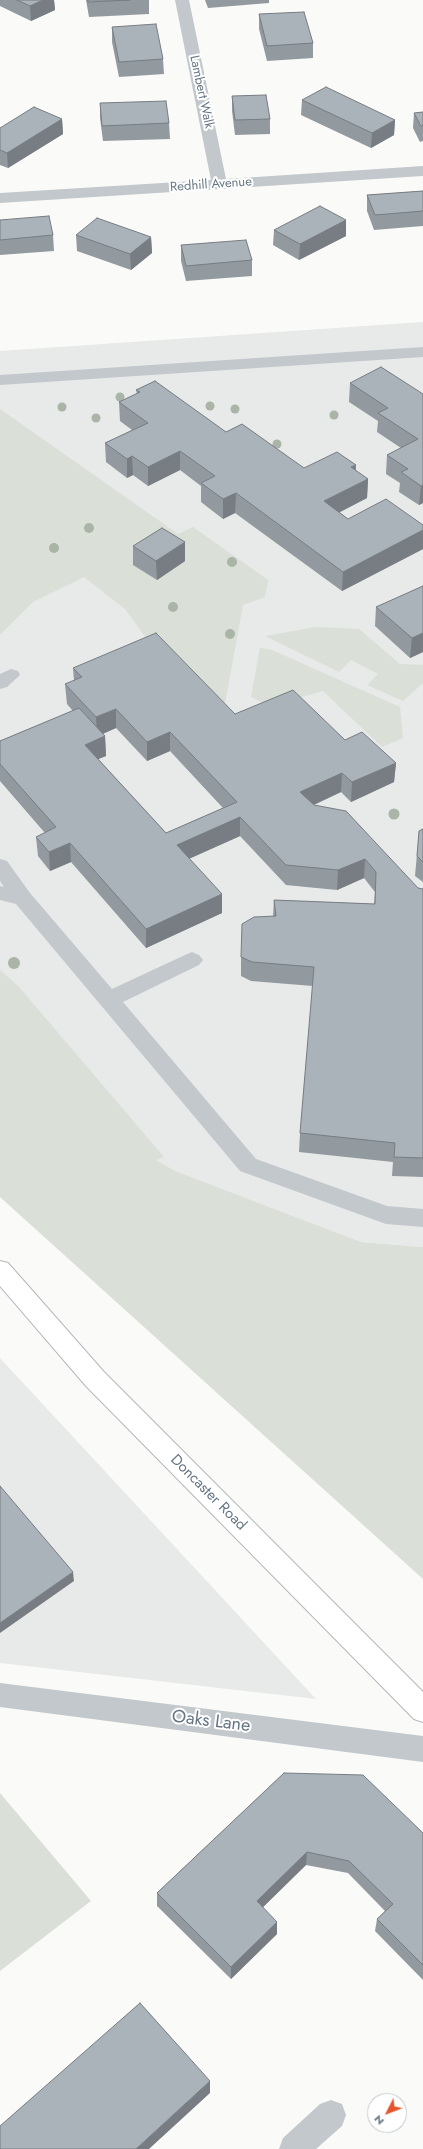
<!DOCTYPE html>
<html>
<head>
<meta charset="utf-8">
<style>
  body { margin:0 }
  #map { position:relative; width:423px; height:2149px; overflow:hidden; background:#fafaf8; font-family:Jost,sans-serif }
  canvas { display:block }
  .north { position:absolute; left:367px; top:2093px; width:40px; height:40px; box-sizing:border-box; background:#fff; border:1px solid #c1c8cd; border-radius:50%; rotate:228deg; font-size:11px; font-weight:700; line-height:16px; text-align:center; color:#657683 }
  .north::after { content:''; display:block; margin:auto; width:14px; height:18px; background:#e4572e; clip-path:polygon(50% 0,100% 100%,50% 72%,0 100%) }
</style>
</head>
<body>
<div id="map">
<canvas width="423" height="2149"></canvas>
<div class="north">N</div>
</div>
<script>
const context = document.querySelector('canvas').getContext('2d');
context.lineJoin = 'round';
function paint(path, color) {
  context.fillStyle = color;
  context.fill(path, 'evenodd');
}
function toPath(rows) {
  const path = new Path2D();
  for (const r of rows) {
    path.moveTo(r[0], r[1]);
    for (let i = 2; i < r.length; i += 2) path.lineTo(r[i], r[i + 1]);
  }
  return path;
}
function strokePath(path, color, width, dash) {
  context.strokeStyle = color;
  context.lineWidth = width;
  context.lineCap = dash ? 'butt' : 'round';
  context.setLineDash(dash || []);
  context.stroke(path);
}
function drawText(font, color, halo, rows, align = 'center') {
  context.font = font + ' Jost,sans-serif';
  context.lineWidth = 4;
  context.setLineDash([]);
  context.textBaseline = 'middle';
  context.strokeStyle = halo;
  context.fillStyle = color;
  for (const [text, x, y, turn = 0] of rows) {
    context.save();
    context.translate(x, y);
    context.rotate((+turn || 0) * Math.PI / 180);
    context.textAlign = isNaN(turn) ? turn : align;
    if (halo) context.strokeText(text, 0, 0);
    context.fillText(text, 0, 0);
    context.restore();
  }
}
paint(toPath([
  [423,322,423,1247,361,1242,174,1171,156,1160,0,1083,0,351],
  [0,1358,316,1699,0,1663]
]), '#e8e9e9');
paint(toPath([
  [0,409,178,534,193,527,268,580,265,597,243,605,222,720,155,650,125,609,84,577,33,602,0,635],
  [316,627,359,629,400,664,423,665,423,683,403,701,367,685,378,674,351,660,339,672,265,636],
  [260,648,272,650,400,707,403,738,382,747,323,691,270,706,251,697],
  [0,970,19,987,164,1157,156,1160,175,1171,361,1242,423,1247,423,1579,0,1197],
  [0,1793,91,1901,0,1971]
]), '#dadfd7');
const trunk = toPath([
  [0,1261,8,1263,104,1372,423,1692,423,1722,414,1719,86,1386,0,1286,0,1261]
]);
strokePath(trunk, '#b4b9bd', 2);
paint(toPath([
  [423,347,423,357,0,385,0,375,423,347],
  [11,669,18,671,20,675,7,687,0,689,0,674,11,669],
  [0,859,7,861,30,893,112,989,185,955,192,952,199,955,203,960,199,965,123,1002,256,1159,387,1206,423,1209,423,1227,386,1224,240,1171,16,904,0,900,0,886,4,887,0,881,0,859],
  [0,1683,423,1736,423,1762,0,1707,0,1683]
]), '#c3c8cc');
paint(toPath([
  [175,0,189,0,226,179,423,166,423,176,0,203,0,193,211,180,175,0],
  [331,2100,342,2104,346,2115,342,2126,316,2149,279,2149,283,2138,320,2104,331,2100]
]), '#c3c8cc');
paint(trunk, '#fff');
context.fillStyle = '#aab4a7';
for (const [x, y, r] of [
  [120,397,4.5],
  [210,406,4.5],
  [62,407,4.5],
  [235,409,4.5],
  [334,415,4.5],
  [96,418,4.5],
  [277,444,4.5],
  [89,528,5],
  [54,548,5],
  [232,562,5],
  [173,607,5],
  [230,634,5],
  [394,814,5.5],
  [14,963,6]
]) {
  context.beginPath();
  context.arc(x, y, r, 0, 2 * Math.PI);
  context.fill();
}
paint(toPath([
  [0,0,54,0,55,10,31,21,0,6],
  [86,0,149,0,149,14,89,17],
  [205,0,269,0,269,3,208,8],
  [259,14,313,43,313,58,267,61,259,29],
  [112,27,163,59,164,74,119,77,112,42],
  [232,96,270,119,270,134,235,135,232,111],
  [302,100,395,120,394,135,371,148,301,115],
  [100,103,169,123,170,139,103,141,100,118],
  [423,112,423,141,420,142,413,128,414,113],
  [62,119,63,134,8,168,0,165,0,128],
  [423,191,423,226,374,230,367,211,367,195],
  [0,220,53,235,54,251,0,255],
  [346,220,346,236,299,260,273,245,274,230],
  [76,235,151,237,152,253,131,270,77,251],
  [181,245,252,260,252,276,186,281,181,261],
  [350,383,423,394,423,503,419,505,399,492,400,483,386,474,387,455,401,448,377,432,378,421,349,402],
  [136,390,304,468,355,470,368,479,367,498,339,512,348,519,423,525,423,549,342,591,235,513,223,519,201,502,201,486,180,470,148,486,133,475,127,478,106,462,105,443,132,430,120,421,119,402,137,394],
  [133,546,185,561,157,580,133,565],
  [423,586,423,652,410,658,375,626,376,607],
  [73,668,235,714,345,740,396,763,394,782,351,802,341,792,314,805,418,888,423,889,423,1177,392,1176,393,1162,299,1152,300,1133,313,986,251,981,241,976,241,957,273,916,274,900,374,904,375,892,364,878,337,890,286,885,240,836,189,859,222,913,146,948,71,862,50,871,38,856,36,837,45,833,0,781,0,741,73,711,67,704,65,684,74,681],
  [116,728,147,761,170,751,223,808,166,833,98,759,106,756,105,736,103,734],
  [423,829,423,882,415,876,419,831],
  [284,1773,423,1833,423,1980,375,1931,377,1919,385,1911,348,1873,306,1865,263,1907,277,1934,231,1979,157,1906,157,1893]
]), '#929a9f');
paint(toPath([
  [43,0,54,0,55,10,31,21,30,6],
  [62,119,63,134,8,168,7,153],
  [395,120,394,135,371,148,372,133],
  [346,220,346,236,299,260,300,244],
  [151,237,152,253,131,270,130,254],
  [180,451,180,470,148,486,148,467],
  [132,456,133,475,127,478,127,459],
  [356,465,355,484,351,467],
  [368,479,367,498,323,521,324,501],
  [423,485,423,503,419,505,421,486],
  [236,493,235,513,223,519,223,499],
  [423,530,423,549,342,591,343,572],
  [185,542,185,561,157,580,156,561],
  [423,633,423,652,410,658,412,638],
  [116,709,116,728,97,736,96,717],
  [170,732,170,751,147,761,147,742],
  [105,736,106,756,86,764,85,745],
  [396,763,394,782,351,802,352,782],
  [342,773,341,792,300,811,300,792],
  [240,817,240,836,177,864,177,845],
  [70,843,71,862,50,871,49,852],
  [365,859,364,878,337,890,338,870],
  [222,894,222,913,146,948,146,929],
  [73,1572,74,1581,0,1633,0,1623],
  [307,1852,306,1865,256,1914,257,1901],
  [277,1922,277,1934,231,1979,231,1967],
  [210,2081,210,2093,149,2149,136,2149]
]), '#777d82');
const building = toPath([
  [17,0,43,0,30,6,17,0],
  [88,0,130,0,88,2,88,0],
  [304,12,313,43,267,46,259,14,304,12],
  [156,24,163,59,119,62,112,27,156,24],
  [326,87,395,120,372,133,302,100,326,87],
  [266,95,270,119,235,120,232,96,266,95],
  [166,101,169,123,102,126,100,103,166,101],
  [34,107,62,119,7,153,0,150,0,128,34,107],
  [423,112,423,126,421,126,414,113,423,112],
  [423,191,423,211,375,215,367,195,423,191],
  [320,206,346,220,300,244,274,230,320,206],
  [49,216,53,235,0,240,0,220,49,216],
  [97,218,151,237,130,254,76,235,97,218],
  [246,240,252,260,186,266,181,245,246,240],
  [381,367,423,394,423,485,421,486,401,472,408,469,387,455,418,439,378,413,388,408,350,383,381,367],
  [155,381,226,432,242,424,304,468,337,452,356,465,351,467,368,479,324,501,348,519,386,499,423,525,423,530,343,572,236,493,223,499,201,483,215,476,180,451,148,467,132,456,127,459,105,443,148,423,119,402,140,392,136,390,155,381],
  [162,528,185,542,156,561,133,546,162,528],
  [423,586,423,633,412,638,376,607,423,586],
  [156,633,235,714,293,690,345,740,362,732,396,763,352,782,342,773,300,792,314,805,346,811,418,888,423,889,423,1158,394,1157,395,1143,300,1133,314,967,252,962,241,957,242,924,254,917,276,916,274,900,375,904,376,872,365,859,338,870,286,865,240,817,177,845,222,894,146,929,70,843,49,852,36,837,56,827,0,764,0,741,79,708,105,736,85,745,166,833,237,802,170,732,147,742,116,709,96,717,65,684,82,677,73,668,156,633],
  [423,829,423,862,417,856,419,831,423,829],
  [0,1486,73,1572,0,1623,0,1486],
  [284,1773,363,1775,423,1833,423,1965,377,1919,393,1904,349,1861,307,1852,257,1901,277,1922,231,1967,157,1893,284,1773],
  [140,2003,210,2081,136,2149,0,2149,0,2126,140,2003]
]);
paint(building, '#aab3b9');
strokePath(building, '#777d82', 1);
drawText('13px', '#657683', '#fff', [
  ["Lambert Walk",201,92,78],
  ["Redhill Avenue",211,185,-4]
]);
drawText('15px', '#657683', '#fff', [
  ["Doncaster Road",208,1493,45]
]);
drawText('18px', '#657683', '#fff', [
  ["Oaks Lane",211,1722,7]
]);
</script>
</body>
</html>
